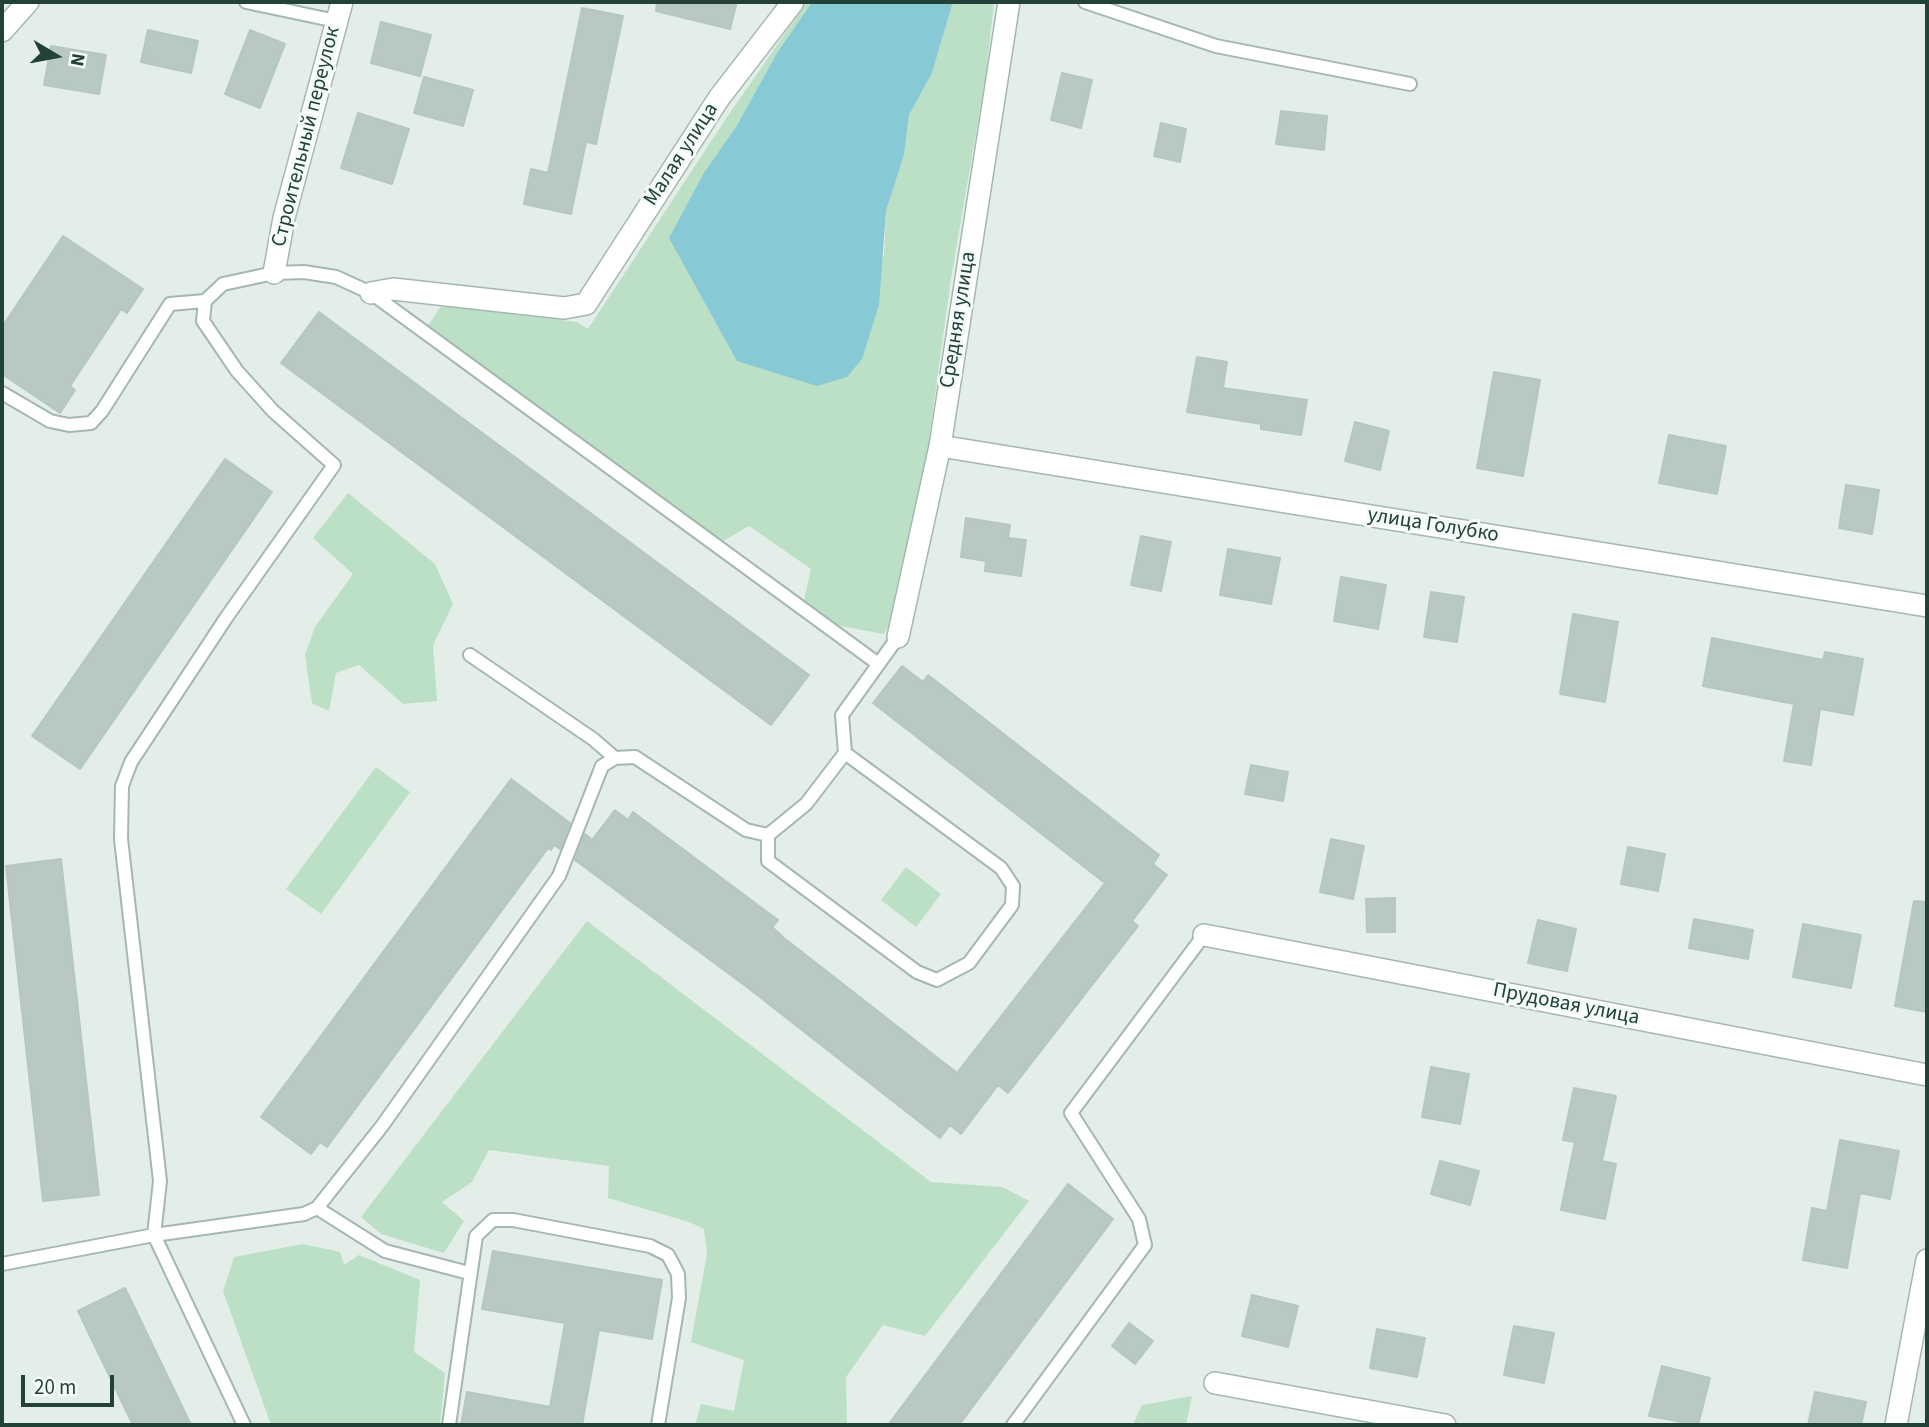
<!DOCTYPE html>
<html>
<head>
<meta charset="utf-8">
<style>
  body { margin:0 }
  #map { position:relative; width:1929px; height:1427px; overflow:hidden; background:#e3eee9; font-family:"Source Sans 3",sans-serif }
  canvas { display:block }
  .frame { position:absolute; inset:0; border:4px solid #214139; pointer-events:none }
  .north { position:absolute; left:21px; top:21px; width:70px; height:70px; -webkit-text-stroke:5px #f4faf7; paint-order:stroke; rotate:100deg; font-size:19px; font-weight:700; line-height:28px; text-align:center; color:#214139 }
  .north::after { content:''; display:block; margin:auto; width:24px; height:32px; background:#214139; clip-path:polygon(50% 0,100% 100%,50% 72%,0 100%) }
  .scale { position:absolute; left:21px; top:1375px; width:93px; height:32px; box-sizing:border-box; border:4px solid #214139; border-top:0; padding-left:9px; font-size:21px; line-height:24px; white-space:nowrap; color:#214139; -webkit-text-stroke:5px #f4faf7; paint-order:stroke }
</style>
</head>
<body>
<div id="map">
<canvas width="1929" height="1427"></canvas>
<div class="frame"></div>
<div class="north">N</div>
<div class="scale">20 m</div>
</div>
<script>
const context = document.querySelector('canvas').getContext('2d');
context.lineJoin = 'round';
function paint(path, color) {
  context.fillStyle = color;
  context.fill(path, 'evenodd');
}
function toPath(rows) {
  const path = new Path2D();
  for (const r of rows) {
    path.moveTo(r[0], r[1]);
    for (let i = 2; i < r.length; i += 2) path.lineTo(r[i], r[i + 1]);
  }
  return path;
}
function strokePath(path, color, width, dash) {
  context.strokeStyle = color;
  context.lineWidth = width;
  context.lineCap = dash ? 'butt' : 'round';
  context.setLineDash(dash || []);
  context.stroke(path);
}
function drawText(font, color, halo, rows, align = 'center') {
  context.font = font + ' "Source Sans 3",sans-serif';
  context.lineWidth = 6;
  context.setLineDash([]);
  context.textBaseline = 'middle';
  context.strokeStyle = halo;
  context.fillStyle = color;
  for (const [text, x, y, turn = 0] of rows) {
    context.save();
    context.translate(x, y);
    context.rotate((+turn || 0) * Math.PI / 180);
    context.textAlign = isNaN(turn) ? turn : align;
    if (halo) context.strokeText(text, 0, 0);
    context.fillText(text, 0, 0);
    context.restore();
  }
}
paint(toPath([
  [807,2,812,2,777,53,736,127,714,316,737,361,884,256,886,211,904,155,909,115,932,73,953,2,994,2,986,74,951,279,926,460,893,619,884,634,829,624,803,605,811,569,749,526,720,543,424,331,442,305,577,322,588,329,727,117],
  [348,493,435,564,453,604,433,645,437,701,403,704,359,665,336,673,329,711,312,703,305,655,315,627,353,574,313,538],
  [376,767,410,792,321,914,286,889],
  [906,867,941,894,916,927,881,900],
  [587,921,931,1182,1002,1187,1029,1201,925,1336,883,1325,846,1377,847,1425,695,1425,701,1404,734,1411,744,1360,691,1342,707,1254,704,1229,689,1222,608,1198,609,1166,489,1150,472,1182,442,1202,464,1221,444,1253,381,1234,361,1217],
  [303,1244,340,1252,344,1265,359,1255,420,1280,414,1352,445,1373,440,1425,271,1425,223,1291,234,1257],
  [1192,1396,1186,1425,1133,1425,1142,1405]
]), '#bbe0c5');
paint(toPath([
  [812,2,953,2,932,73,909,115,904,155,886,211,879,305,862,359,847,377,817,386,737,361,669,238,704,173,736,127,777,53]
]), '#88c9d6');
const building = toPath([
  [657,2,737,2,730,29,656,11,657,2],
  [582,8,623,16,596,144,586,142,571,214,524,204,531,169,548,173,582,8],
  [381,22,431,35,420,76,371,63,381,22],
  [148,30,198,41,191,73,141,62,148,30],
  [250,30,285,44,260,108,225,94,250,30],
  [51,46,106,55,99,94,44,85,51,46],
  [1062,73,1092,80,1081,128,1051,120,1062,73],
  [424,77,473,90,463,126,414,113,424,77],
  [1281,111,1327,116,1324,150,1276,144,1281,111],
  [358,113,409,129,392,184,341,168,358,113],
  [1161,123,1186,129,1180,162,1154,156,1161,123],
  [63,236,143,289,127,313,121,309,70,386,75,390,60,413,2,374,2,327,63,236],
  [319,312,809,675,771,725,281,363,319,312],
  [1197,357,1227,362,1223,388,1307,400,1301,435,1261,429,1261,424,1187,412,1197,357],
  [1494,372,1540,380,1523,476,1477,468,1494,372],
  [1355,422,1389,431,1380,470,1345,461,1355,422],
  [1669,435,1726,446,1717,494,1659,483,1669,435],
  [225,459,272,492,80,769,32,736,225,459],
  [1846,485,1879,490,1872,534,1839,528,1846,485],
  [966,518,1010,525,1008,538,1026,540,1021,576,985,571,986,561,961,557,966,518],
  [1141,536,1171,542,1161,591,1131,585,1141,536],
  [1228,549,1280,558,1271,604,1220,595,1228,549],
  [1341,577,1386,585,1378,629,1334,621,1341,577],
  [1431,592,1464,597,1457,642,1424,637,1431,592],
  [1573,614,1618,622,1605,702,1560,694,1573,614],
  [1712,638,1823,660,1825,652,1863,659,1853,715,1820,709,1811,765,1784,761,1794,704,1703,686,1712,638],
  [902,666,923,682,928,675,1159,855,1153,864,1167,875,1132,921,1138,926,1008,1093,998,1085,961,1134,950,1125,940,1138,747,987,575,860,585,834,592,840,615,810,628,820,633,812,778,920,772,927,784,938,957,1073,1105,883,873,703,902,666],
  [1251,765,1288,772,1283,801,1245,794,1251,765],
  [511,779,570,823,560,849,554,845,551,850,548,848,327,1147,320,1142,311,1154,261,1117,511,779],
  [1331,839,1364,846,1353,899,1320,892,1331,839],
  [1628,847,1665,854,1658,891,1621,884,1628,847],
  [61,859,99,1195,43,1201,6,866,61,859],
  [1395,898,1395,932,1367,932,1366,899,1395,898],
  [1914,901,1927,902,1927,1012,1895,1006,1914,901],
  [1694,919,1753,930,1748,959,1689,948,1694,919],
  [1538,920,1576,929,1567,971,1528,963,1538,920],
  [1803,924,1861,935,1851,988,1793,977,1803,924],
  [1431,1067,1469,1074,1460,1124,1422,1117,1431,1067],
  [1574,1088,1616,1096,1602,1161,1616,1164,1605,1219,1561,1210,1575,1142,1563,1140,1574,1088],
  [1840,1140,1899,1151,1890,1199,1860,1193,1847,1268,1803,1260,1812,1208,1827,1211,1840,1140],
  [1440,1161,1479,1171,1470,1205,1431,1194,1440,1161],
  [1068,1184,1113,1219,959,1425,888,1425,1068,1184],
  [493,1251,662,1280,652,1339,599,1330,582,1425,461,1425,467,1392,550,1407,565,1323,482,1309,493,1251],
  [125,1288,139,1317,191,1425,133,1425,78,1311,125,1288],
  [1252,1295,1298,1306,1288,1347,1242,1336,1252,1295],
  [1129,1323,1153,1341,1135,1364,1112,1346,1129,1323],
  [1514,1326,1554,1333,1544,1383,1504,1375,1514,1326],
  [1377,1329,1425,1338,1417,1377,1370,1368,1377,1329],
  [1662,1366,1710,1378,1698,1425,1649,1416,1662,1366],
  [1815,1392,1866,1402,1861,1425,1808,1425,1815,1392]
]);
paint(building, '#b8c9c2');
strokePath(building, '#b5c8c0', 2);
const service = toPath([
  [246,2,336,21],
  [1085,2,1216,46,1410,84],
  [2,393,50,421,69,425,91,423,102,411,170,304,205,301],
  [470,655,593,739,615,758],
  [768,835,768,861,917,972,937,980,969,963,1012,905,1013,886,1001,868,845,753],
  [317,1208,385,1251,469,1273],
  [2,1264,154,1235,304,1214,317,1208,382,1126,559,876,602,766,615,758,635,757,746,830,768,835,806,804,845,753,842,715,898,637],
  [244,1425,154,1235,160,1181,121,839,122,786,131,762,226,618,334,465,273,411,237,371,203,321,205,301,223,284,274,273,304,272,336,277,371,293,877,663],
  [449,1425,476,1236,493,1220,513,1220,650,1246,668,1255,678,1274,679,1298,658,1425],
  [1013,1425,1145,1245,1139,1219,1071,1113,1204,935]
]);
const minor = toPath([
  [2,31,28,2],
  [274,273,284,218,342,2],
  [371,293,393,289,564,308,586,304,719,98,793,2],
  [940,446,1927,606],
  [898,637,940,446,1009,2],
  [1204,935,1927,1075],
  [1215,1383,1445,1425],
  [1896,1425,1927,1260]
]);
strokePath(service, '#a5b7b1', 16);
strokePath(minor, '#a5b7b1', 24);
strokePath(service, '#fff', 12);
strokePath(minor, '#fff', 21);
drawText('21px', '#214139', '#f4faf7', [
  ["Строительный переулок",307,137,-76],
  ["Малая улица",682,155,-57],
  ["Средняя улица",959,320,-81],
  ["улица Голубко",1433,526,9],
  ["Прудовая улица",1566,1005,11]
]);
</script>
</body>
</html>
